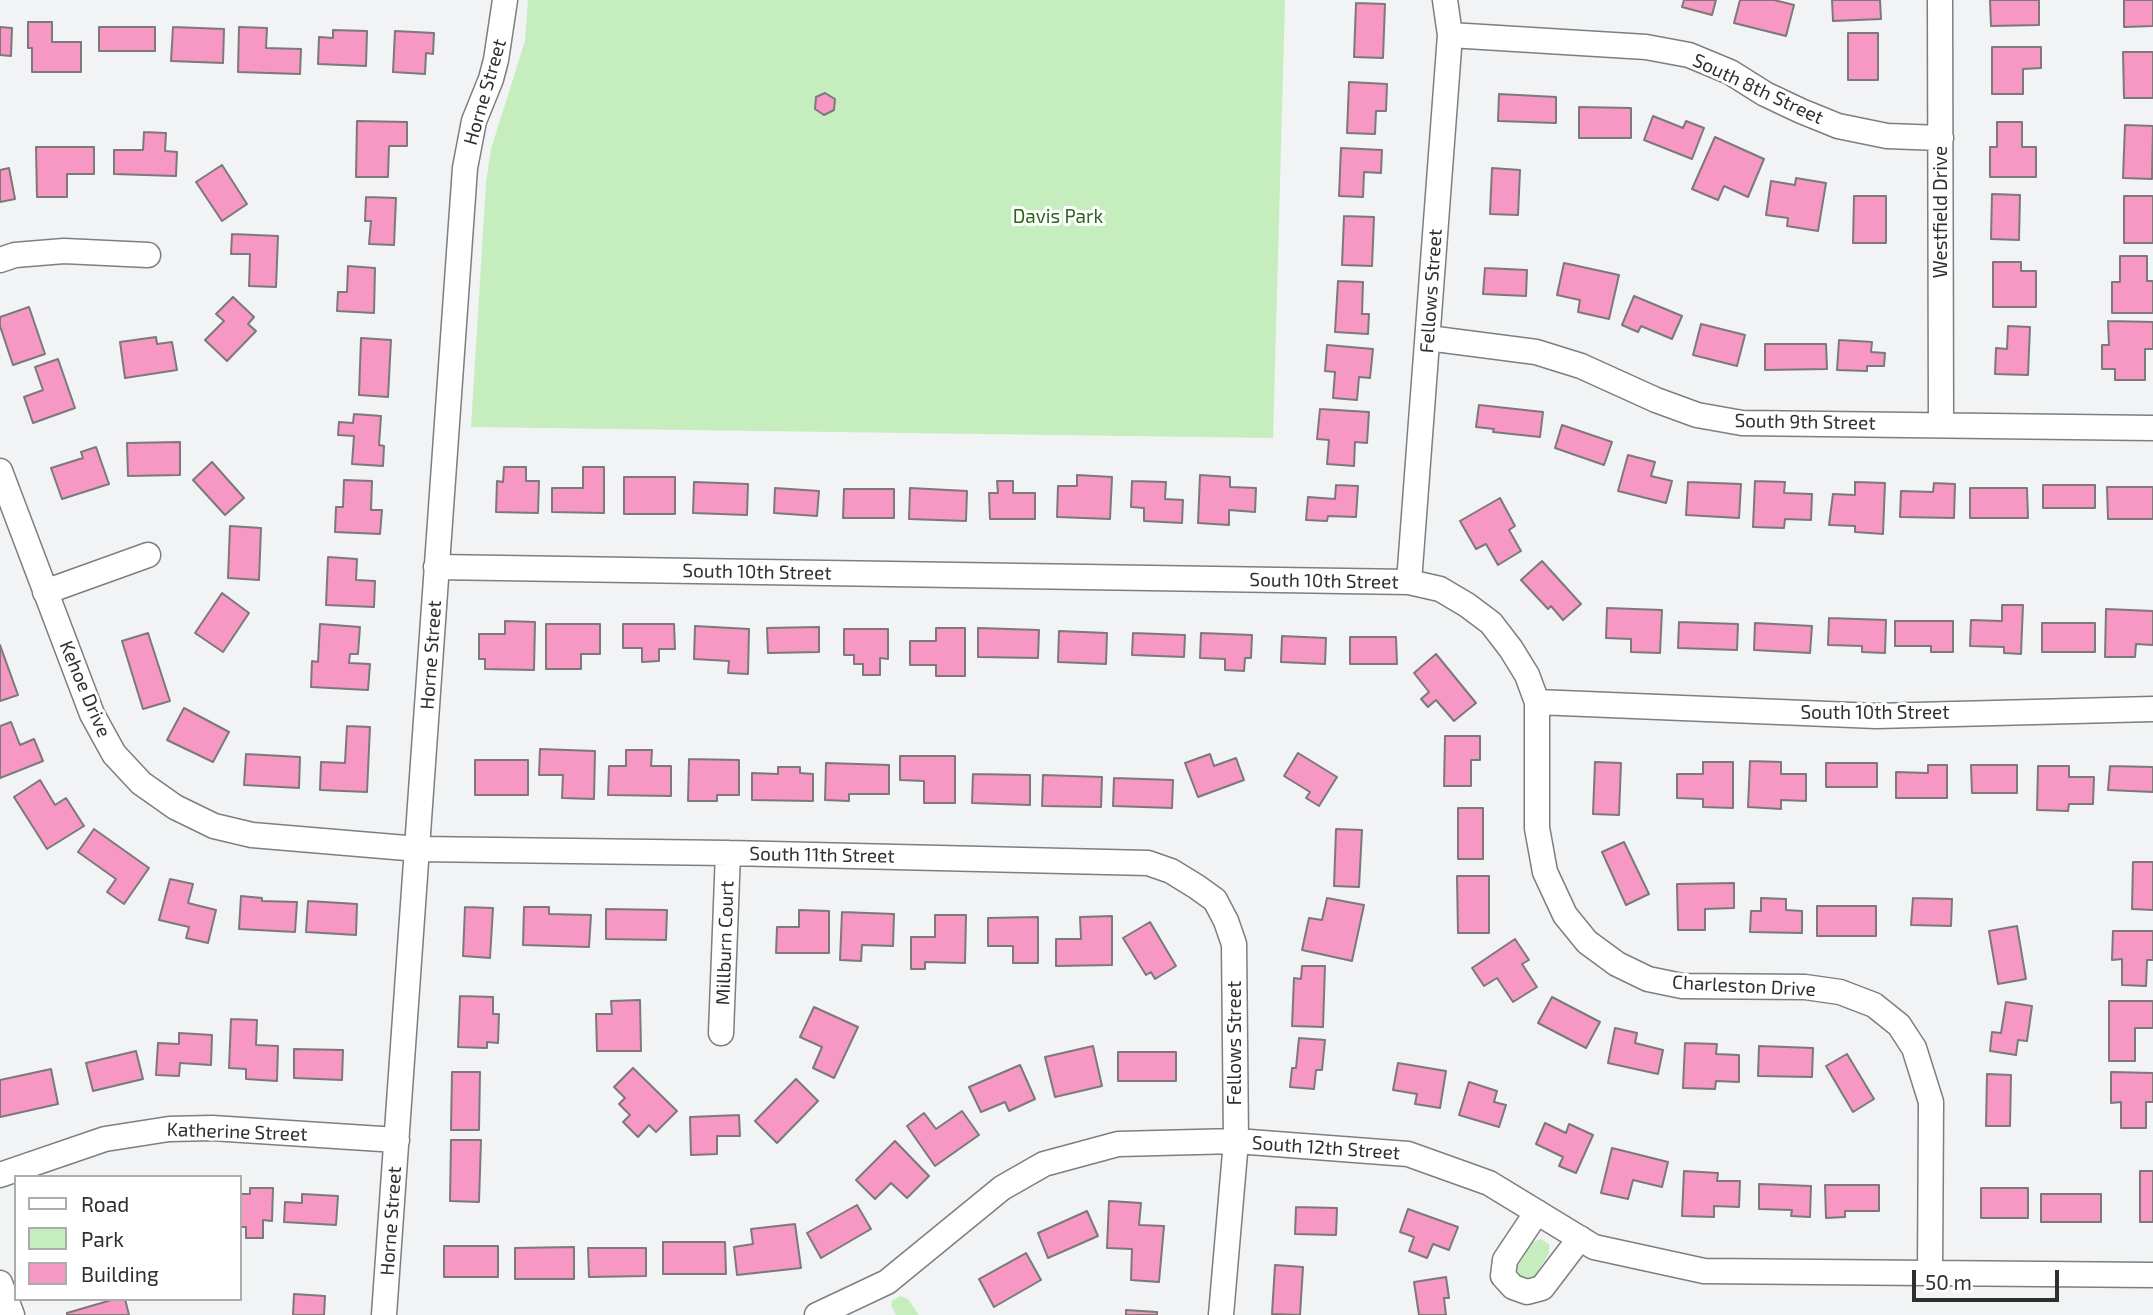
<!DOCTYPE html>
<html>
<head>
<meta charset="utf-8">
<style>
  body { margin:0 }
  #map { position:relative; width:2153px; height:1315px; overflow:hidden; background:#f1f3f4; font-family:"Exo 2",sans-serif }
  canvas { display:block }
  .legend { position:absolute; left:14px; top:1175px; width:228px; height:126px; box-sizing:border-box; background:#fff; border:2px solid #abacac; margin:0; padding:9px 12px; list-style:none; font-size:21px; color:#2e2f2f }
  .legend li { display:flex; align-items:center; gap:14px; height:35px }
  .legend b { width:35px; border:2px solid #abacac }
  .scale { position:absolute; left:1912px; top:1270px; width:147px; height:32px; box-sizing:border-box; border:4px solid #2e2f2f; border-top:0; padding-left:9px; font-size:21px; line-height:24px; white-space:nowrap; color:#2e2f2f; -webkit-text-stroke:5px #fff; paint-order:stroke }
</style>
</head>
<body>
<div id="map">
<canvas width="2153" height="1315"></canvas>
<ul class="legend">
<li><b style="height:9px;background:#fff"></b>Road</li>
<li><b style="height:19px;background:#c6edbd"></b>Park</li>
<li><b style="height:19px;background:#f697c4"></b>Building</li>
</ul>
<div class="scale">50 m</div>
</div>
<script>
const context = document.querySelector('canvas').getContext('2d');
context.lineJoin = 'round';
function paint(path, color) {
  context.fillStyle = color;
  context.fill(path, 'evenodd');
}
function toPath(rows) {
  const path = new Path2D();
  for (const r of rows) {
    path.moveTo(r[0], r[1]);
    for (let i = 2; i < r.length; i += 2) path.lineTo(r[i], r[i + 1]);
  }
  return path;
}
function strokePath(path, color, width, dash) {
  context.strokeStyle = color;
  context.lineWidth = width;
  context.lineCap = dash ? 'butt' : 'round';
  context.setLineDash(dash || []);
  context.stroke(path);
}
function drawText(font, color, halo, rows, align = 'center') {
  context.font = font + ' "Exo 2",sans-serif';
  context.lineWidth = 6;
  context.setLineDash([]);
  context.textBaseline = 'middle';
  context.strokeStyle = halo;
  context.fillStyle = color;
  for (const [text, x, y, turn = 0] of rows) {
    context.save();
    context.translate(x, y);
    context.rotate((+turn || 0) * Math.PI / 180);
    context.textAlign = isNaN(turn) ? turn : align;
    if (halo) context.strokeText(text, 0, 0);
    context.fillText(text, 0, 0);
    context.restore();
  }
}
paint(toPath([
  [528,0,1285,0,1273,438,471,427,486,183,491,149,525,41],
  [1541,1239,1549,1244,1549,1253,1535,1276,1527,1280,1522,1278,1517,1270,1518,1266,1533,1242],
  [900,1296,908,1299,919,1315,896,1315,891,1305,892,1301]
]), '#c6edbd');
const building = toPath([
  [1684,0,1716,0,1712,15,1682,7,1684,0],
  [1740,0,1774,0,1794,5,1786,36,1734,23,1740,0],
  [1832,0,1880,0,1881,19,1833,21,1832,0],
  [1990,0,2039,0,2039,25,1991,26,1990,0],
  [2124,0,2153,0,2153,26,2124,27,2124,0],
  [1356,3,1385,4,1383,58,1354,57,1356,3],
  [28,22,52,22,52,42,81,42,81,72,32,72,32,48,28,48,28,22],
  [0,27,12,28,11,56,0,55,0,27],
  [99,27,155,27,155,51,99,51,99,27],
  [173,27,224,29,223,63,171,61,173,27],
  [239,27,267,28,266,48,301,49,300,74,238,72,239,27],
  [333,30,367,31,366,66,318,64,319,37,333,38,333,30],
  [395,31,434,33,433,54,426,53,425,74,393,72,395,31],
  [1848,33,1878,33,1878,80,1848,80,1848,33],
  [1992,47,2041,47,2041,68,2023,69,2023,94,1992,94,1992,47],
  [2123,52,2153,52,2153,98,2124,98,2123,52],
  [1349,82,1387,84,1386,111,1376,111,1375,134,1347,133,1349,82],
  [825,93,835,99,834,110,824,115,815,109,816,97,825,93],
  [1499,94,1556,97,1556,123,1498,121,1499,94],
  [1579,107,1631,108,1631,138,1579,138,1579,107],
  [1653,116,1683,128,1686,121,1704,128,1692,159,1644,140,1653,116],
  [357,121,407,122,407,146,389,146,388,177,356,177,357,121],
  [1997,122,2022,122,2022,147,2036,147,2036,177,1990,177,1990,147,1997,147,1997,122],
  [2125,125,2153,126,2152,179,2123,178,2125,125],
  [144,132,166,133,165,151,177,152,176,176,114,174,114,150,143,150,144,132],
  [1715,137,1764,159,1748,197,1724,186,1718,200,1692,189,1715,137],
  [36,147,94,147,94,174,67,174,67,197,37,197,36,147],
  [1341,148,1382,150,1381,173,1364,172,1363,197,1339,196,1341,148],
  [222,165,247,204,222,221,196,182,222,165],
  [9,168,15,199,0,202,0,170,9,168],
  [1492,168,1520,170,1518,215,1490,214,1492,168],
  [1796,178,1826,183,1818,231,1787,226,1788,218,1766,215,1771,181,1795,185,1796,178],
  [1992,194,2020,195,2019,240,1991,239,1992,194],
  [1854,196,1886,196,1886,243,1853,243,1854,196],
  [2124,196,2153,196,2153,243,2124,243,2124,196],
  [366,197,396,198,394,245,369,244,371,221,365,221,366,197],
  [1344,216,1374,217,1372,266,1342,265,1344,216],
  [232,234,278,236,276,287,249,286,250,254,231,254,232,234],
  [2120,256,2147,256,2147,281,2153,281,2153,313,2112,313,2112,282,2120,282,2120,256],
  [1993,262,2021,262,2021,271,2036,271,2036,307,1993,307,1993,262],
  [1564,263,1619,275,1609,319,1578,312,1580,300,1557,295,1564,263],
  [348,266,375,268,374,313,337,311,338,292,347,292,348,266],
  [1485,268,1527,270,1526,296,1483,294,1485,268],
  [1338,281,1363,282,1362,314,1369,314,1368,334,1335,332,1338,281],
  [1634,296,1682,316,1672,339,1641,326,1638,332,1622,325,1634,296],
  [233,297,254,317,248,324,256,331,227,361,205,340,224,321,216,314,233,297],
  [29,307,45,354,13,365,0,326,0,317,29,307],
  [2108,321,2153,322,2153,349,2145,349,2145,380,2115,380,2115,369,2102,369,2102,345,2109,345,2108,321],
  [1701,324,1745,335,1737,366,1693,355,1701,324],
  [2008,326,2030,327,2028,375,1995,374,1996,348,2007,349,2008,326],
  [156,337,157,344,172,342,177,370,125,378,120,342,156,337],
  [361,338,391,340,388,397,359,395,361,338],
  [1839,340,1872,342,1871,352,1885,353,1884,366,1867,366,1867,371,1837,370,1839,340],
  [1765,344,1826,344,1827,369,1765,370,1765,344],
  [1327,345,1373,349,1370,378,1359,377,1357,400,1333,398,1335,372,1325,371,1327,345],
  [58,359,75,408,33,423,24,397,43,390,35,367,58,359],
  [1479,405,1543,412,1540,437,1493,432,1494,429,1476,427,1479,405],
  [1320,409,1369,412,1367,443,1355,442,1354,466,1327,464,1329,440,1317,439,1320,409],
  [354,414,381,416,379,445,384,446,383,466,352,464,354,436,338,435,339,422,353,423,354,414],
  [1562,425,1612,442,1604,465,1555,448,1562,425],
  [180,442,180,475,128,476,127,443,180,442],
  [96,447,109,484,62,499,51,468,83,458,81,452,96,447],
  [1628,455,1655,462,1651,476,1672,481,1666,503,1618,491,1628,455],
  [212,462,244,498,225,515,193,480,212,462],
  [504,467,526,467,526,481,539,481,538,513,496,512,497,481,503,482,504,467],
  [583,467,604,467,604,513,552,512,552,488,583,488,583,467],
  [1077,475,1112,477,1110,519,1057,517,1058,486,1077,486,1077,475],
  [1200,475,1230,477,1230,487,1256,488,1255,512,1229,510,1229,525,1198,523,1200,475],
  [624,477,675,477,675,514,624,514,624,477],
  [344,480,372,481,371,510,382,510,380,534,335,532,336,507,343,507,344,480],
  [997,481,1013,481,1013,493,1035,493,1035,519,990,519,989,493,998,493,997,481],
  [1132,481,1166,482,1165,499,1183,500,1182,523,1144,521,1144,508,1131,507,1132,481],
  [1755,481,1785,482,1784,493,1812,494,1811,520,1785,519,1784,528,1753,527,1755,481],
  [694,482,748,484,747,515,693,513,694,482],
  [1688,482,1741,484,1739,518,1686,515,1688,482],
  [1855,482,1885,483,1883,534,1855,532,1855,526,1829,525,1833,494,1855,495,1855,482],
  [1934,483,1955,484,1954,518,1900,517,1901,491,1933,492,1934,483],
  [1336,485,1358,486,1356,517,1328,516,1327,521,1306,520,1308,497,1335,499,1336,485],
  [2043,485,2095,485,2095,508,2043,508,2043,485],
  [2107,487,2153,487,2153,519,2108,519,2107,487],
  [775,488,819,491,817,516,774,513,775,488],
  [910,488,967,491,966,521,909,519,910,488],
  [1970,488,2027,488,2028,518,1970,518,1970,488],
  [844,489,894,489,894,518,843,518,844,489],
  [1500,498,1515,526,1509,530,1521,551,1498,565,1486,544,1476,549,1460,521,1500,498],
  [230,526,261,528,259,580,228,578,230,526],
  [328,557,357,559,356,580,375,581,374,607,326,605,328,557],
  [1542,561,1581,604,1563,620,1551,606,1548,609,1521,580,1542,561],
  [222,593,249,613,223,652,195,633,222,593],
  [2002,605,2023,605,2021,654,2004,653,2004,647,1970,646,1971,620,2002,621,2002,605],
  [1607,608,1662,610,1660,653,1631,652,1631,639,1606,638,1607,608],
  [2106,609,2153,611,2153,645,2136,644,2135,657,2105,657,2106,609],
  [1829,618,1886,620,1885,653,1862,652,1862,646,1828,645,1829,618],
  [505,621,535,622,534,670,485,669,485,659,479,659,479,634,505,634,505,621],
  [1895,621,1953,621,1953,652,1931,652,1931,646,1895,646,1895,621],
  [1679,622,1738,624,1737,650,1678,648,1679,622],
  [1755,623,1812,626,1810,653,1754,650,1755,623],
  [2042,623,2095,623,2095,652,2042,652,2042,623],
  [320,624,360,627,358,654,350,654,349,663,370,664,368,690,311,687,312,661,318,662,320,624],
  [546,624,600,624,600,654,581,654,581,669,546,669,546,624],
  [623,624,674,624,675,649,659,649,659,661,642,662,642,648,623,648,623,624],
  [695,626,749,629,748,674,728,673,729,661,694,659,695,626],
  [819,627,819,652,768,653,767,628,819,627],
  [936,628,965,628,965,676,936,676,936,665,910,665,910,641,936,641,936,628],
  [978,628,1039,630,1038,658,978,657,978,628],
  [844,629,888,629,888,659,880,658,880,675,863,675,863,664,854,664,854,655,844,655,844,629],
  [1059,631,1107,633,1106,664,1058,662,1059,631],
  [148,633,170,701,143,709,122,641,148,633],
  [1133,633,1185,635,1184,657,1132,655,1133,633],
  [1201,633,1252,635,1251,658,1245,658,1244,671,1225,670,1225,659,1200,658,1201,633],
  [1282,636,1326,638,1325,664,1281,662,1282,636],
  [1350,637,1396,637,1397,664,1350,664,1350,637],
  [0,645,18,695,0,701,0,645],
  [1436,654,1476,703,1454,721,1436,700,1428,707,1421,699,1429,692,1414,673,1436,654],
  [184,708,229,732,213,762,167,740,184,708],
  [11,722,20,745,34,739,43,761,0,778,0,726,11,722],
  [347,726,370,727,367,792,320,790,321,762,345,763,347,726],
  [1445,736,1480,736,1480,760,1471,760,1471,786,1444,786,1445,736],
  [540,749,595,751,594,799,562,798,563,775,539,775,540,749],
  [626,750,652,750,651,766,671,766,671,796,608,795,609,766,626,766,626,750],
  [1298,753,1337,777,1319,806,1306,798,1310,792,1284,776,1298,753],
  [246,754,300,757,299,788,244,785,246,754],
  [1210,754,1214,766,1236,758,1244,780,1198,797,1185,763,1210,754],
  [900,756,955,756,955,803,924,803,924,781,900,780,900,756],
  [689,759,739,760,739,795,717,795,717,801,688,801,689,759],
  [475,760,528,760,528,795,475,795,475,760],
  [1750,761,1781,762,1781,774,1806,774,1806,801,1781,800,1781,809,1748,807,1750,761],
  [1595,762,1621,763,1619,815,1593,814,1595,762],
  [1703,762,1733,762,1733,808,1703,807,1703,799,1677,798,1677,774,1703,774,1703,762],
  [826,763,889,765,889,794,849,794,849,801,825,800,826,763],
  [1826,763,1877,763,1877,787,1826,787,1826,763],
  [1928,765,1947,765,1947,798,1896,798,1896,772,1928,773,1928,765],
  [1971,765,2017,765,2017,793,1972,793,1971,765],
  [2038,766,2069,766,2069,777,2094,777,2093,804,2069,804,2068,811,2037,810,2038,766],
  [2110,766,2153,767,2153,792,2108,790,2110,766],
  [778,767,800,767,800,773,813,774,813,801,752,800,752,773,778,774,778,767],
  [973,774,1030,775,1030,805,972,803,973,774],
  [1043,775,1102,777,1101,807,1042,806,1043,775],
  [1114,778,1173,780,1172,808,1113,806,1114,778],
  [40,780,55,805,66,798,84,826,47,849,14,797,40,780],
  [1458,808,1483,808,1483,859,1458,859,1458,808],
  [94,829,149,868,124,904,107,892,116,879,78,852,94,829],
  [1336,829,1362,830,1359,887,1334,886,1336,829],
  [1624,842,1649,894,1626,905,1602,852,1624,842],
  [2133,862,2153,862,2153,910,2132,909,2133,862],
  [1457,876,1489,876,1489,933,1458,933,1457,876],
  [170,879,193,884,188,903,216,910,208,943,186,938,189,927,159,920,170,879],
  [1734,883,1734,908,1705,909,1705,930,1678,930,1677,884,1734,883],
  [241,896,262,898,262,901,297,902,295,932,239,929,241,896],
  [1327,898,1364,905,1352,961,1302,950,1309,918,1322,920,1327,898],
  [1761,898,1786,899,1786,910,1802,911,1802,933,1750,932,1751,911,1761,911,1761,898],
  [1913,898,1952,899,1951,926,1911,925,1913,898],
  [308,901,357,904,356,935,306,932,308,901],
  [1817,906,1876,906,1876,936,1817,936,1817,906],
  [465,907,493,908,490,958,463,956,465,907],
  [524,907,549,907,549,914,591,915,589,947,523,945,524,907],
  [606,909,667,910,666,940,606,939,606,909],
  [799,910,829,911,829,953,776,953,777,927,799,927,799,910],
  [842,912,894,914,893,946,862,945,861,961,840,960,842,912],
  [935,915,966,915,965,963,925,962,925,969,911,969,911,937,935,937,935,915],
  [1112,916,1112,965,1056,966,1056,939,1081,939,1080,917,1112,916],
  [1038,917,1038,963,1013,963,1013,946,988,946,988,918,1038,917],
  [1150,922,1176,966,1155,979,1151,972,1146,975,1123,938,1150,922],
  [2017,926,2026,979,1998,984,1989,931,2017,926],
  [2113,931,2153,931,2153,960,2147,960,2146,986,2122,985,2122,959,2112,960,2113,931],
  [1515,939,1529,960,1522,964,1537,987,1513,1002,1497,978,1484,986,1472,968,1515,939],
  [1302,966,1325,966,1323,1027,1292,1026,1294,978,1301,979,1302,966],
  [460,996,493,997,493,1014,499,1014,498,1043,487,1042,487,1048,458,1047,460,996],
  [1552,997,1600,1022,1586,1048,1538,1023,1552,997],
  [640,1000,641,1051,597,1051,596,1014,612,1014,611,1001,640,1000],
  [2109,1001,2153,1001,2153,1028,2135,1028,2135,1061,2109,1061,2109,1001],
  [2006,1002,2032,1006,2027,1041,2018,1040,2016,1055,1990,1051,1992,1032,2001,1033,2006,1002],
  [814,1007,858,1027,834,1078,813,1068,822,1047,800,1037,814,1007],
  [231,1019,257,1020,256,1045,278,1046,277,1081,246,1079,246,1069,229,1068,231,1019],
  [1615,1028,1637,1033,1635,1043,1663,1050,1658,1074,1608,1063,1615,1028],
  [179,1033,212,1035,211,1065,180,1063,179,1076,156,1075,158,1043,179,1044,179,1033],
  [1299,1038,1325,1040,1322,1070,1316,1070,1314,1089,1290,1087,1292,1068,1296,1068,1299,1038],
  [1685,1043,1717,1044,1716,1054,1739,1055,1739,1082,1716,1081,1715,1089,1683,1088,1685,1043],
  [1093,1046,1102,1086,1055,1097,1045,1057,1093,1046],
  [1759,1046,1813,1048,1812,1077,1758,1076,1759,1046],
  [294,1049,343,1050,342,1080,294,1078,294,1049],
  [136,1051,143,1079,93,1091,86,1063,136,1051],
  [1118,1052,1176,1052,1176,1081,1118,1081,1118,1052],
  [1847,1054,1874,1099,1853,1112,1826,1066,1847,1054],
  [1398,1063,1446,1071,1440,1108,1415,1104,1417,1094,1393,1090,1398,1063],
  [1020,1065,1035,1099,1009,1111,1005,1102,981,1112,969,1087,1020,1065],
  [633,1068,677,1111,656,1132,649,1125,638,1137,623,1122,630,1115,619,1104,625,1098,614,1087,633,1068],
  [51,1069,58,1104,0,1117,0,1080,51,1069],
  [452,1072,480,1072,479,1130,451,1130,452,1072],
  [2111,1072,2153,1073,2153,1102,2146,1102,2146,1128,2121,1128,2121,1102,2111,1103,2111,1072],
  [1987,1074,2011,1075,2010,1126,1986,1126,1987,1074],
  [796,1079,818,1101,777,1143,755,1121,796,1079],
  [1469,1082,1497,1091,1494,1102,1506,1105,1499,1127,1459,1115,1469,1082],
  [962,1111,979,1135,935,1166,907,1126,924,1113,936,1129,962,1111],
  [739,1115,740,1136,717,1136,717,1154,691,1155,690,1117,739,1115],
  [1545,1123,1566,1133,1569,1124,1593,1135,1576,1173,1559,1166,1563,1157,1536,1144,1545,1123],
  [451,1140,481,1140,479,1202,450,1201,451,1140],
  [895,1141,929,1176,907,1198,891,1183,875,1199,856,1180,895,1141],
  [1612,1148,1668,1162,1662,1187,1633,1180,1628,1199,1601,1193,1612,1148],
  [1684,1171,1718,1173,1717,1181,1740,1181,1739,1207,1714,1206,1714,1217,1682,1216,1684,1171],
  [2140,1171,2153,1171,2153,1222,2140,1222,2140,1171],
  [1759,1184,1811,1186,1810,1217,1791,1216,1792,1210,1759,1209,1759,1184],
  [1825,1185,1879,1185,1879,1211,1845,1211,1845,1217,1826,1218,1825,1185],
  [250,1188,273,1188,272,1221,263,1220,263,1238,246,1238,246,1227,240,1227,240,1194,250,1194,250,1188],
  [1981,1188,2028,1188,2028,1218,1981,1218,1981,1188],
  [302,1194,338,1196,336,1225,284,1222,285,1202,302,1203,302,1194],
  [2041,1194,2101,1194,2101,1222,2041,1222,2041,1194],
  [1109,1201,1141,1203,1139,1225,1164,1226,1159,1282,1131,1280,1132,1249,1107,1248,1109,1201],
  [857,1205,871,1229,821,1258,807,1233,857,1205],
  [1296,1207,1337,1208,1336,1235,1295,1234,1296,1207],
  [1408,1209,1458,1227,1449,1250,1433,1244,1427,1258,1409,1251,1414,1237,1400,1232,1408,1209],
  [1087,1211,1098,1236,1048,1258,1038,1233,1087,1211],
  [795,1224,801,1268,737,1275,734,1247,753,1244,751,1229,795,1224],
  [663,1242,725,1242,726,1274,663,1274,663,1242],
  [444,1246,498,1246,498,1277,444,1277,444,1246],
  [574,1247,574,1279,515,1279,515,1248,574,1247],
  [588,1248,646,1248,646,1276,589,1277,588,1248],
  [1026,1253,1041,1280,994,1307,979,1279,1026,1253],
  [1275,1265,1303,1267,1300,1315,1272,1314,1275,1265],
  [1446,1277,1449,1298,1444,1298,1446,1315,1419,1315,1414,1282,1446,1277],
  [294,1294,325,1296,324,1315,293,1315,294,1294],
  [115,1299,125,1299,129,1315,67,1315,67,1313,115,1299],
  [1126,1310,1157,1312,1157,1315,1126,1315,1126,1310]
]);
paint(building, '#f697c4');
strokePath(building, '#7b797a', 2);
const minor = toPath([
  [1940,0,1941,425],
  [1450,35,1646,47,1689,55,1730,72,1765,94,1801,111,1838,126,1887,136,1941,138],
  [0,260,15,255,64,251,148,255],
  [1428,338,1536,352,1581,366,1656,400,1697,415,1742,423,2153,428],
  [0,471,92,714,114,754,141,783,175,807,214,826,252,835,418,849,728,853,1148,863,1171,871,1197,887,1215,900,1226,921,1234,944,1236,1141,1221,1315],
  [436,567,1409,582,1440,589,1467,605,1491,623,1511,649,1527,675,1537,702,1537,828,1545,872,1565,915,1587,942,1617,964,1648,979,1682,986,1805,987,1840,992,1874,1005,1899,1025,1914,1048,1931,1102,1930,1274],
  [1409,582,1450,35,1445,0],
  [45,592,148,555],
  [1537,702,1876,716,2153,709],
  [721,1033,728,853],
  [0,1175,105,1139,169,1129,212,1128,397,1140],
  [1537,1212,1505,1260,1503,1276,1513,1287,1527,1292,1542,1288,1580,1238],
  [0,1283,12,1315],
  [384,1315,465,168,474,121,491,79,496,60,505,0],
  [817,1315,887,1282,1002,1188,1044,1164,1118,1144,1236,1141,1408,1154,1489,1183,1594,1247,1704,1271,2153,1275]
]);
strokePath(minor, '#7c7e7f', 27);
strokePath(minor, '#fff', 24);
drawText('19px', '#2e2f2f', '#fff', [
  ["South 8th Street",1758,89,25],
  ["Horne Street",485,92,-74],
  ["Westfield Drive",1941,212,-90],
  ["Fellows Street",1431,291,-86],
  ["South 9th Street",1805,422,1],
  ["South 10th Street",757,572,1],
  ["South 10th Street",1324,581,1],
  ["Horne Street",431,655,-86],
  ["Kehoe Drive",85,689,67],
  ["South 10th Street",1875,713],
  ["South 11th Street",822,855,1],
  ["Millburn Court",725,943,-88],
  ["Charleston Drive",1744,986,3],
  ["Fellows Street",1235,1043,-90],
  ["Katherine Street",237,1132,2],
  ["South 12th Street",1326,1148,4],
  ["Horne Street",391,1221,-86]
]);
drawText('19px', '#2a661a', '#fff', [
  ["Davis Park",1058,217]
]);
</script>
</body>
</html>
